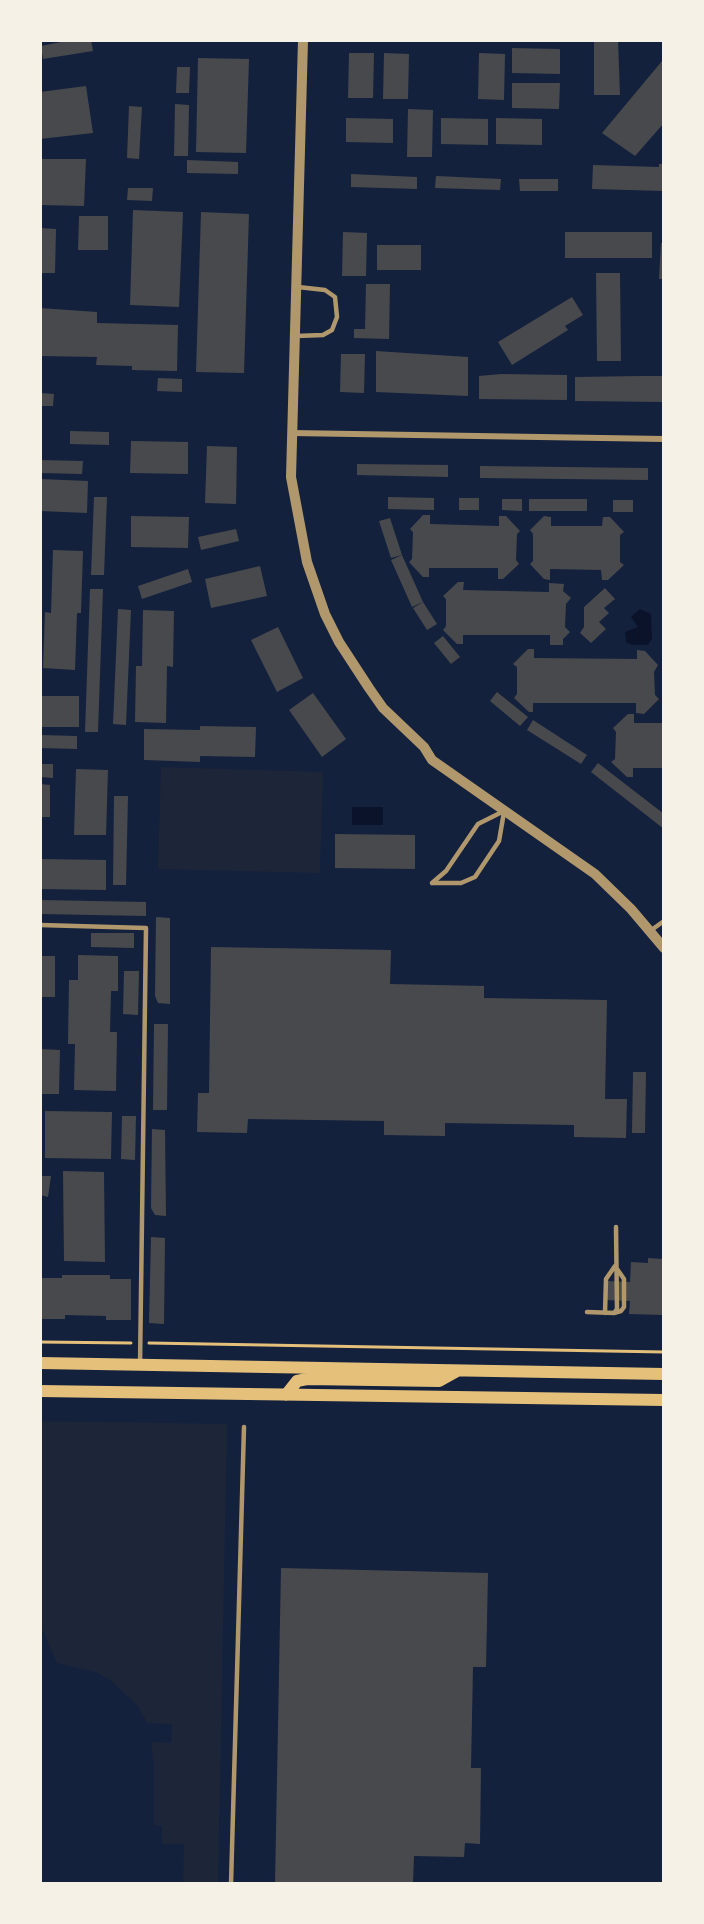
<!DOCTYPE html>
<html>
<head>
<meta charset="utf-8">
<style>
  body { margin:0 }
  #map { position:relative; width:704px; height:1924px; overflow:hidden; background:#14213d; font-family:"Nunito Sans",sans-serif }
  canvas { display:block }
  .frame { position:absolute; inset:0; border:42px solid #f6f1e7; pointer-events:none }
</style>
</head>
<body>
<div id="map">
<canvas width="704" height="1924"></canvas>
<div class="frame"></div>
</div>
<script>
const context = document.querySelector('canvas').getContext('2d');
context.lineJoin = 'round';
function paint(path, color) {
  context.fillStyle = color;
  context.fill(path, 'evenodd');
}
function toPath(rows) {
  const path = new Path2D();
  for (const r of rows) {
    path.moveTo(r[0], r[1]);
    for (let i = 2; i < r.length; i += 2) path.lineTo(r[i], r[i + 1]);
  }
  return path;
}
function strokePath(path, color, width, dash) {
  context.strokeStyle = color;
  context.lineWidth = width;
  context.lineCap = dash ? 'butt' : 'round';
  context.setLineDash(dash || []);
  context.stroke(path);
}
paint(toPath([
  [161,767,323,772,320,873,158,869],
  [40,1421,227,1424,218,1883,183,1883,184,1844,162,1844,162,1826,154,1825,154,1767,151,1742,171,1743,172,1724,147,1723,138,1706,110,1680,96,1672,57,1663,41,1626]
]), '#1d2539');
paint(toPath([
  [640,609,651,614,652,639,648,645,632,645,626,642,625,632,638,627,631,617],
  [352,807,383,807,383,825,352,825]
]), '#0b132b');
paint(toPath([
  [71,40,91,40,93,51,43,59,41,46],
  [594,40,618,40,620,95,594,95],
  [512,48,560,49,560,74,512,73],
  [349,53,374,53,373,98,348,98],
  [384,53,409,54,408,99,383,99],
  [479,53,505,54,504,100,478,99],
  [198,58,249,59,246,153,196,152],
  [662,61,664,123,635,156,602,133],
  [177,67,190,67,189,93,176,93],
  [512,83,560,83,559,109,512,108],
  [86,86,93,133,40,139,40,92],
  [175,104,189,105,188,156,174,156],
  [129,106,142,107,139,159,127,158],
  [408,109,433,110,432,157,407,157],
  [346,118,393,119,393,143,346,142],
  [441,118,488,119,488,145,441,144],
  [496,118,542,119,542,145,496,144],
  [40,159,86,159,84,206,40,205],
  [187,160,238,162,238,174,187,173],
  [659,164,664,164,664,191,592,189,593,165,659,167],
  [351,174,417,177,417,189,351,187],
  [436,176,501,179,500,190,435,188],
  [519,179,558,179,558,191,520,191],
  [128,188,153,188,152,201,127,200],
  [133,210,183,212,179,307,130,305],
  [201,212,249,214,244,373,196,372],
  [79,216,108,216,108,250,78,250],
  [40,228,56,229,55,273,40,273],
  [343,232,367,233,366,276,342,276],
  [565,232,652,232,652,258,565,258],
  [661,243,664,243,664,279,659,279],
  [377,245,421,245,421,270,377,270],
  [596,273,620,273,621,361,597,361],
  [366,284,390,284,389,339,354,338,354,329,365,329],
  [572,297,583,315,565,326,568,330,512,365,498,342],
  [40,308,97,312,97,323,178,325,177,371,132,370,132,366,96,365,97,357,40,356],
  [376,351,468,357,468,396,376,392],
  [341,354,365,354,364,393,340,392],
  [501,374,567,375,567,400,479,399,479,376],
  [642,376,663,376,663,402,575,401,575,377],
  [158,378,182,379,182,392,157,391],
  [40,393,54,394,53,406,40,406],
  [70,431,109,432,109,445,70,444],
  [131,441,188,442,188,474,130,473],
  [207,446,237,447,236,504,205,503],
  [40,460,83,461,82,474,40,473],
  [357,464,448,465,448,477,357,475],
  [480,466,648,468,648,480,480,478],
  [40,479,88,481,87,513,40,511],
  [94,497,107,497,104,575,91,575],
  [388,497,434,498,434,510,388,509],
  [459,498,479,498,479,510,459,510],
  [502,499,522,499,522,511,502,510],
  [529,499,587,499,587,511,529,511],
  [613,500,633,500,633,512,613,512],
  [423,515,430,515,430,524,499,526,499,516,506,516,520,531,517,534,516,560,519,564,503,579,498,579,498,568,429,568,429,577,423,577,409,562,412,559,413,532,410,529],
  [131,516,189,517,188,548,131,547],
  [544,516,551,517,551,526,602,526,603,517,610,517,624,532,620,535,620,562,624,565,608,580,602,580,601,570,550,569,550,580,544,579,530,564,533,561,533,534,530,530],
  [390,518,402,555,391,558,379,521],
  [236,529,239,541,201,550,198,537],
  [53,550,83,551,81,613,77,613,75,670,43,668,45,612,51,613],
  [402,555,423,602,412,607,391,560],
  [260,566,267,596,211,608,205,579],
  [188,569,192,582,142,599,138,586],
  [458,582,464,582,463,590,549,592,549,583,564,584,563,591,571,598,566,604,565,627,570,632,563,639,563,645,550,645,550,635,463,635,463,644,457,644,443,630,446,626,446,599,443,596],
  [605,588,615,599,604,608,609,613,599,622,606,629,591,643,580,633,584,627,584,607],
  [90,589,103,589,98,732,85,732],
  [423,602,437,624,427,630,413,608],
  [118,609,131,610,126,725,113,724],
  [143,610,174,611,173,667,167,666,166,723,135,722,136,666,142,666],
  [278,627,303,678,277,692,251,640],
  [443,636,460,657,451,664,434,643],
  [528,649,534,649,534,658,637,659,637,650,645,651,658,665,654,672,655,695,659,699,644,714,636,713,636,703,533,703,533,712,529,712,514,698,517,694,517,667,513,664],
  [497,692,528,717,520,726,490,701],
  [313,693,346,739,322,757,289,710],
  [40,696,79,696,79,727,40,727],
  [628,714,634,714,634,723,664,723,664,768,633,768,633,777,627,777,611,762,615,759,616,732,613,728],
  [533,720,587,755,581,764,527,730],
  [200,726,256,727,255,757,200,756,200,762,144,760,144,729,200,730],
  [40,735,77,736,77,749,40,748],
  [598,763,664,814,664,829,591,772],
  [40,764,53,764,53,778,40,777],
  [76,769,108,770,106,835,74,835],
  [40,784,50,785,50,817,40,817],
  [114,796,128,796,126,885,113,885],
  [335,834,415,835,415,869,335,868],
  [40,859,106,860,106,890,40,889],
  [40,900,146,902,146,916,40,914],
  [156,917,170,918,170,1004,158,1003,155,996],
  [91,933,134,933,134,948,91,947],
  [211,947,391,950,390,984,484,986,484,998,607,1000,605,1099,627,1099,626,1138,574,1137,574,1125,445,1123,445,1136,384,1135,384,1121,248,1119,247,1133,197,1132,198,1093,209,1093],
  [78,955,118,956,118,991,111,991,110,1032,117,1032,116,1091,74,1090,75,1044,68,1044,69,980,78,980],
  [40,956,55,956,55,997,40,997],
  [124,971,139,971,138,1015,123,1014],
  [154,1024,168,1024,167,1110,153,1110],
  [40,1049,60,1050,59,1094,40,1094],
  [633,1072,646,1072,645,1133,632,1133],
  [45,1111,112,1112,111,1159,45,1158],
  [122,1116,136,1116,135,1160,121,1159],
  [152,1129,165,1130,166,1216,155,1215,151,1208],
  [63,1171,104,1172,105,1262,64,1261],
  [40,1176,51,1176,48,1197,40,1195],
  [151,1237,165,1238,164,1324,149,1323],
  [648,1258,663,1259,664,1315,629,1314,630,1301,605,1300,606,1281,630,1282,631,1262,648,1263],
  [62,1275,110,1275,110,1279,131,1279,131,1320,106,1320,106,1316,65,1315,65,1319,40,1319,40,1278,62,1278],
  [281,1568,488,1573,486,1667,473,1667,471,1768,481,1768,480,1844,465,1843,464,1857,414,1856,413,1884,275,1884]
]), '#48494c');
strokePath(toPath([
  [40,1342,131,1343],
  [149,1343,664,1352]
]), '#e5c07b', 3);
strokePath(toPath([
  [296,336,323,335,332,330,337,317,335,297,325,290,298,287],
  [432,883,461,883,475,877,499,841,504,812],
  [432,883,446,871,478,824,504,811],
  [40,925,146,928,140,1365],
  [650,931,664,921],
  [587,1312,614,1313,617,1309,616,1227],
  [605,1313,606,1279,615,1266,624,1279,624,1307,621,1311,614,1313],
  [231,1884,244,1427]
]), '#b1986c', 4.5);
strokePath(toPath([
  [291,433,664,439]
]), '#b1986c', 6);
strokePath(toPath([
  [303,40,291,477,307,562,325,614,339,642,369,688,383,708,424,747,432,760,595,874,631,909,664,948]
]), '#b1986c', 10);
strokePath(toPath([
  [40,1363,664,1374],
  [40,1391,664,1400],
  [286,1395,297,1381,307,1379,439,1381,457,1371]
]), '#e5c07b', 12);
</script>
</body>
</html>
